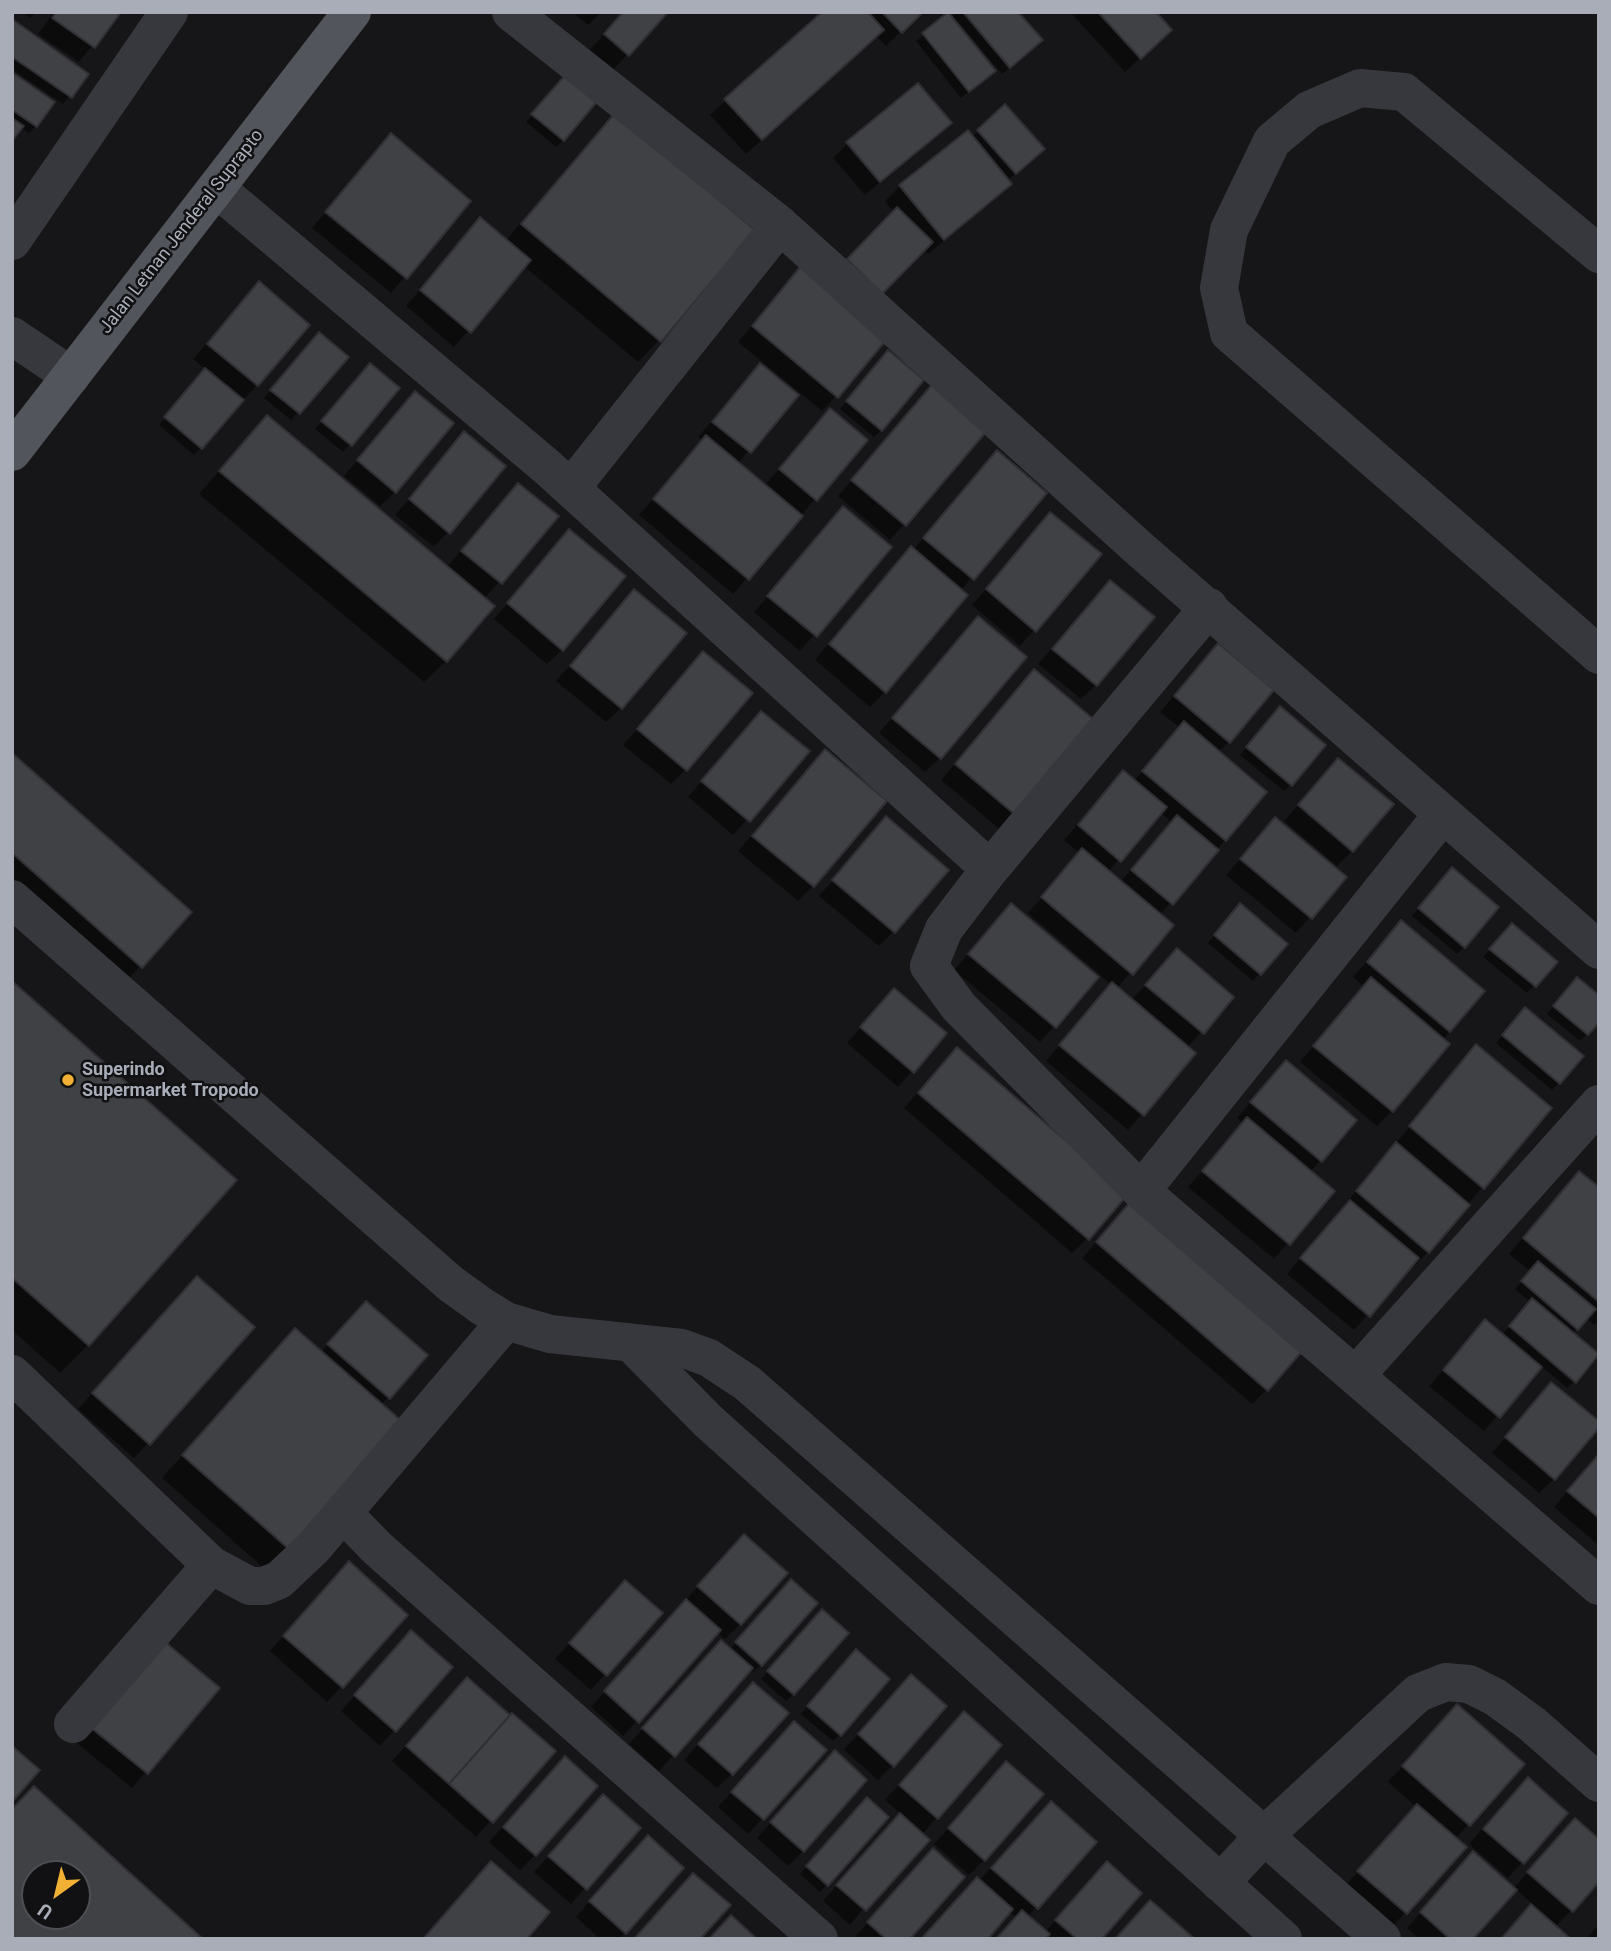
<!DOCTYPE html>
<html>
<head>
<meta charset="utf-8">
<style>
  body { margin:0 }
  #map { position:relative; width:1611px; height:1951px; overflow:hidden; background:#161618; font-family:Roboto,sans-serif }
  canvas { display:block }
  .frame { position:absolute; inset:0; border:14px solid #a8adb8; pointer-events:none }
  .north { position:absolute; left:21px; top:1860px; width:70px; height:70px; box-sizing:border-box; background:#111113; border:2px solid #4d4f55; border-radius:50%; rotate:214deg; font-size:19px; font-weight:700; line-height:28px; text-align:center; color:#a8adb8 }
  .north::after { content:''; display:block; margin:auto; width:24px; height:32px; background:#f2b134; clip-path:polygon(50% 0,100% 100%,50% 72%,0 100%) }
</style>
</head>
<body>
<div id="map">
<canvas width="1611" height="1951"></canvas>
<div class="frame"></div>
<div class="north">U</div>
</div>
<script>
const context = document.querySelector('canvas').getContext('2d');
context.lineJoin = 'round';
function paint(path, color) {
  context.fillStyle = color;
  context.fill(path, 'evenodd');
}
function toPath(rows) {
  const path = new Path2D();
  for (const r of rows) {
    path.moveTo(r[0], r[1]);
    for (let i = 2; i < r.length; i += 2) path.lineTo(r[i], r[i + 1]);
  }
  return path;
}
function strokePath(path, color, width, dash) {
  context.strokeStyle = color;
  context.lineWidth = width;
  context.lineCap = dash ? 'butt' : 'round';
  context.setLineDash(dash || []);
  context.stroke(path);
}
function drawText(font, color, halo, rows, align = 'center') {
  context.font = font + ' Roboto,sans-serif';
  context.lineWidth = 5;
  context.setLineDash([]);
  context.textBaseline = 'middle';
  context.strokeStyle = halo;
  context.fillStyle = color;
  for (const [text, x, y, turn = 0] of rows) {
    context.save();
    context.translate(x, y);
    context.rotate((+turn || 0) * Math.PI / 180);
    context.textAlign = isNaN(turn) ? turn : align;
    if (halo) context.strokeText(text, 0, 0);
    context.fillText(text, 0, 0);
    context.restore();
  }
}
paint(toPath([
  [21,12,36,12,30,18],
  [54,12,119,12,79,62,38,34],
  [573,12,601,12,588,25],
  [623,12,666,12,613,70,590,50],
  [824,12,921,12,886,46,876,36,746,154,710,115],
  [958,12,1016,12,1033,47,1002,74,958,22,956,24,986,78,961,98,916,41],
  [1070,12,1154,12,1155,44,1125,72],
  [12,21,87,74,63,104,12,69],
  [12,74,36,126,29,133,20,127,12,138],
  [561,81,563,140,556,147,526,122],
  [1005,106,1036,156,1007,181,1010,184,995,199,928,254,924,249,833,275,894,212,885,201,900,186,967,132,972,137],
  [615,115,659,340,638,362,524,266,454,347,406,306,480,220,505,241],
  [949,123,865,195,833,158,848,143],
  [391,136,469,202,391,293,312,228],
  [800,269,836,396,822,411,738,342],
  [259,284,257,385,194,455,159,425,206,370,193,359],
  [312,341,346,357,291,420,264,398],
  [881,359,881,430,874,437,840,409],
  [760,366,796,395,738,463,764,486,830,410,865,441,733,594,639,515,703,441,698,437],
  [363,373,397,388,343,452,315,429],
  [936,382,988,426,890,540,838,496],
  [415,393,395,492,380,506,344,476],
  [267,417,446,568,518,485,556,517,484,599,446,661,424,682,199,494],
  [465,434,448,532,434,547,395,515],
  [997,453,1044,494,961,590,885,692,870,707,815,660,896,563,913,550],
  [843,509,889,548,800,651,754,612],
  [1051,514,1099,555,1020,646,972,605],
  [555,546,562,650,547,664,494,619],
  [1110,582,1096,685,1081,699,1038,664],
  [634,591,621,708,606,722,556,681],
  [978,618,940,758,925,772,879,733],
  [703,653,686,769,671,784,623,745],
  [1204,660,1229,742,1218,752,1225,840,1160,915,1172,925,1116,989,1131,1001,1177,950,1232,997,1187,1048,1194,1053,1128,1130,1046,1061,1112,985,1028,913,1080,854,1064,840,1109,788,1134,781,1180,728,1160,712],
  [1160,812,1172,823,1120,882,1108,872],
  [1034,671,1096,723,1003,832,941,780],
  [761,713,808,751,733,835,688,797],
  [1273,716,1291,784,1284,791,1240,755],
  [825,751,813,886,798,901,738,851],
  [12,756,189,913,119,989,12,894],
  [1338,760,1352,851,1337,866,1284,821],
  [886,819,894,931,879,946,819,896],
  [1275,820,1344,877,1296,933,1226,875],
  [1445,877,1464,947,1457,954,1412,916],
  [1011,905,1097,978,1040,1042,954,970],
  [1233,913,1286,944,1253,981,1208,943],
  [1401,923,1449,1031,1392,1111,1377,1126,1300,1062,1364,987,1353,977],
  [1505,932,1555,962,1527,993,1483,957],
  [12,983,88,1345,60,1373,12,1330],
  [1570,986,1587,1034,1580,1041,1547,1014],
  [880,1005,945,1034,898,1087,847,1043],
  [1518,1017,1581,1056,1552,1090,1496,1043],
  [1476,1047,1549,1108,1428,1252,1413,1267,1411,1265,1354,1330,1287,1274],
  [1286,1062,1321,1160,1310,1172,1333,1191,1274,1259,1188,1187,1243,1123,1237,1118],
  [943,1064,1087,1239,1072,1253,904,1108],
  [1565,1188,1599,1189,1599,1320,1594,1325,1586,1318,1572,1334,1574,1381,1567,1388,1541,1366,1484,1431,1429,1386,1485,1321,1502,1335,1530,1302,1515,1289,1530,1271,1509,1254],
  [1123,1212,1267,1389,1252,1404,1082,1258],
  [182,1293,148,1443,134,1458,78,1409],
  [352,1318,426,1355,381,1405,401,1424,268,1572,162,1478,295,1330,321,1352],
  [1551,1384,1554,1479,1539,1493,1492,1453],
  [1599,1453,1599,1542,1597,1544,1554,1507],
  [729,1551,740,1624,725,1639,717,1632,623,1736,591,1707],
  [335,1578,406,1615,327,1702,270,1651],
  [784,1589,815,1603,760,1665,753,1672,750,1669,659,1771,629,1744,707,1657,729,1650],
  [610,1597,660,1613,591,1690,555,1659],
  [815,1619,793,1694,786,1701,761,1679],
  [397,1647,450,1668,380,1746,341,1711],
  [143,1653,217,1688,132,1788,72,1739],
  [849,1659,840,1734,833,1741,801,1714],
  [467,1679,553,1752,476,1837,392,1761],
  [896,1691,893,1765,878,1780,844,1750],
  [738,1699,732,1774,717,1788,684,1760],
  [1443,1721,1523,1764,1455,1839,1465,1847,1391,1928,1344,1887,1416,1807,1388,1782],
  [949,1728,936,1818,850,1925,823,1901,901,1814,885,1800],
  [780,1738,825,1750,748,1834,718,1807],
  [820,1768,803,1851,788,1866,757,1838],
  [550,1774,535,1855,520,1870,489,1842],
  [992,1778,984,1860,969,1875,934,1844],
  [1513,1794,1566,1813,1508,1878,1469,1844],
  [860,1806,887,1817,820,1892,800,1874],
  [588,1812,638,1828,571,1904,534,1872],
  [1036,1818,1095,1843,1027,1917,1045,1932,1092,1879,1099,1939,1045,1939,1016,1918,979,1881],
  [1560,1835,1571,1911,1555,1927,1517,1922,1533,1905,1516,1889,1471,1939,1419,1939,1407,1928,1459,1869,1513,1889],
  [633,1852,625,1933,619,1939,600,1939,576,1917],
  [918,1865,908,1939,855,1939,854,1938],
  [1599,1925,1599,1939,1586,1939]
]), '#0007');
const building = toPath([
  [56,12,121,12,95,48,52,18,56,12],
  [623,12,668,12,629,56,604,34,623,12],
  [822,12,868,12,884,30,762,140,724,99,822,12],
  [882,12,923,12,902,33,882,12],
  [948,12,996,71,969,92,922,33,948,12],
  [963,12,1018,12,1043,40,1010,68,963,12],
  [1098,12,1156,12,1172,30,1141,59,1098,12],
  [12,19,89,74,72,98,12,57,12,19],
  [12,72,55,102,37,127,12,110,12,72],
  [568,72,600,98,564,141,531,114,568,72],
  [918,83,952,123,880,182,846,142,918,83],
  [1005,104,1045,149,1016,174,977,130,1005,104],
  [615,113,755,230,661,342,521,224,615,113],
  [12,118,24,126,12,141,12,118],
  [968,130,1012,184,944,240,899,185,968,130],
  [391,133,471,201,407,279,325,212,391,133],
  [897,207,933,242,882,294,847,259,897,207],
  [480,217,531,260,471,333,420,290,480,217],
  [800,267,887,339,838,398,752,326,800,267],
  [259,281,310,325,258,386,207,344,259,281],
  [319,332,349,357,300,414,270,390,319,332],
  [888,350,924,380,882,431,846,401,888,350],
  [370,363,400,388,352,446,321,421,370,363],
  [760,363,799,395,751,453,712,422,760,363],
  [205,368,244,400,202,449,164,417,205,368],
  [936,380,991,426,906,526,851,480,936,380],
  [415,391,454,423,396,493,357,460,415,391],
  [830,408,868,440,817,501,779,469,830,408],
  [267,415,495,606,447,662,219,471,267,415],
  [464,431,506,466,450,534,409,499,464,431],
  [706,435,803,516,749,580,653,499,706,435],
  [997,450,1047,493,974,580,923,538,997,450],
  [518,483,559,516,502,584,461,551,518,483],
  [843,506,892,547,817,637,767,596,843,506],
  [1050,512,1102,554,1036,632,986,589,1050,512],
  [569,529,626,576,563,651,507,603,569,529],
  [911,546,968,595,886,693,829,644,911,546],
  [1110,580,1155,617,1097,686,1052,649,1110,580],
  [634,589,687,633,622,709,570,666,634,589],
  [978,616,1027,657,941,759,892,718,978,616],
  [1218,643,1274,690,1230,743,1174,696,1218,643],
  [703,651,753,693,687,771,637,729,703,651],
  [1034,669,1098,723,1019,818,955,764,1034,669],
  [1280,706,1326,745,1292,786,1246,747,1280,706],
  [761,711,810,751,750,822,701,781,761,711],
  [1184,721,1267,792,1226,841,1142,771,1184,721],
  [825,749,887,801,814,887,752,836,825,749],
  [12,753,192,912,142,968,12,853,12,753],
  [1338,758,1394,804,1353,852,1298,805,1338,758],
  [1123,770,1167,807,1121,862,1078,825,1123,770],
  [1177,815,1219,850,1173,905,1131,870,1177,815],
  [886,816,949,870,895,933,832,880,886,816],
  [1275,817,1347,877,1312,919,1240,859,1275,817],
  [1082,848,1174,925,1133,975,1041,897,1082,848],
  [1452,867,1499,907,1465,948,1418,908,1452,867],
  [1011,903,1099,977,1056,1028,968,954,1011,903],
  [1240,903,1288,944,1261,975,1214,935,1240,903],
  [1401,920,1485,991,1450,1032,1367,962,1401,920],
  [1512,923,1558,962,1536,987,1489,949,1512,923],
  [1177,948,1234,997,1204,1034,1145,985,1177,948],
  [1371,977,1450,1044,1393,1112,1313,1046,1371,977],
  [1577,977,1599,995,1599,1023,1588,1035,1553,1006,1577,977],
  [12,981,237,1180,89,1346,12,1278,12,981],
  [1112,982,1196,1053,1144,1116,1059,1045,1112,982],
  [894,988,947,1033,914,1073,860,1027,894,988],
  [1525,1007,1584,1056,1560,1084,1502,1035,1525,1007],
  [1476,1044,1552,1108,1484,1189,1409,1126,1476,1044],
  [957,1047,1128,1194,1089,1240,918,1093,957,1047],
  [1286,1060,1357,1120,1322,1162,1250,1102,1286,1060],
  [1247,1117,1335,1191,1290,1245,1202,1171,1247,1117],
  [1396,1142,1470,1205,1429,1253,1356,1191,1396,1142],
  [1579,1171,1599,1187,1599,1302,1523,1238,1579,1171],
  [1137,1194,1309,1343,1268,1391,1096,1242,1137,1194],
  [1350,1200,1419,1258,1370,1317,1300,1258,1350,1200],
  [1538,1261,1596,1309,1578,1330,1521,1281,1538,1261],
  [197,1276,255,1327,150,1445,92,1393,197,1276],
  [1532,1298,1599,1354,1576,1383,1509,1326,1532,1298],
  [366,1301,428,1355,390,1399,327,1344,366,1301],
  [1485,1319,1542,1367,1500,1418,1443,1370,1485,1319],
  [295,1328,404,1423,291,1551,182,1455,295,1328],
  [1551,1382,1599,1421,1599,1428,1555,1480,1505,1437,1551,1382],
  [1599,1454,1599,1518,1567,1491,1599,1454],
  [744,1534,788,1573,741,1625,697,1586,744,1534],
  [349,1561,408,1615,343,1688,283,1636,349,1561],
  [791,1579,818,1603,762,1666,735,1642,791,1579],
  [625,1580,663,1613,607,1676,569,1643,625,1580],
  [686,1599,721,1630,639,1723,604,1691,686,1599],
  [822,1609,849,1633,794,1695,767,1671,822,1609],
  [411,1630,453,1667,396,1732,354,1695,411,1630],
  [158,1636,220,1688,148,1774,85,1723,158,1636],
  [721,1640,753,1668,675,1757,642,1728,721,1640],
  [856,1649,890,1679,841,1736,807,1706,856,1649],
  [911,1674,947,1706,894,1767,858,1734,911,1674],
  [467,1677,510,1715,449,1784,406,1746,467,1677],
  [753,1682,789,1713,733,1775,698,1744,753,1682],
  [1457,1704,1525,1764,1470,1826,1402,1766,1457,1704],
  [964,1711,1002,1745,938,1819,899,1785,964,1711],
  [512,1713,556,1751,493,1823,449,1784,512,1713],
  [794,1721,827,1750,764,1820,731,1792,794,1721],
  [12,1746,40,1770,12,1802,12,1746],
  [835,1750,867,1780,804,1852,770,1822,835,1750],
  [565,1756,598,1786,536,1856,503,1827,565,1756],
  [1006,1761,1044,1794,985,1861,948,1828,1006,1761],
  [1528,1777,1568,1813,1524,1864,1483,1829,1528,1777],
  [34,1786,203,1939,12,1939,12,1809,34,1786],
  [35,1874,77,1874,77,1916,35,1916,35,1874],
  [603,1794,641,1828,587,1890,548,1856,603,1794],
  [867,1797,889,1817,828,1886,806,1866,867,1797],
  [1051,1801,1097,1842,1038,1909,991,1868,1051,1801],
  [1417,1804,1467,1847,1407,1914,1357,1871,1417,1804],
  [900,1813,930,1840,866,1911,836,1885,900,1813],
  [1575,1818,1599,1839,1599,1882,1573,1912,1527,1872,1575,1818],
  [648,1835,684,1868,626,1934,589,1901,648,1835],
  [933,1848,965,1877,910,1939,886,1939,867,1922,933,1848],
  [1473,1851,1517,1890,1473,1939,1450,1939,1420,1912,1473,1851],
  [491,1861,550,1912,527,1939,423,1939,491,1861],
  [1107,1861,1142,1893,1102,1939,1077,1939,1055,1920,1107,1861],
  [693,1873,731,1905,700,1939,634,1939,693,1873],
  [977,1877,1013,1909,988,1939,921,1939,977,1877],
  [1150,1900,1195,1939,1115,1939,1150,1900],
  [1531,1904,1571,1939,1501,1939,1531,1904],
  [1022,1910,1050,1934,1046,1939,996,1939,1022,1910],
  [731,1915,757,1939,709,1939,731,1915]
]);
paint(building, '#404145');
strokePath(building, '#303034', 2);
strokePath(toPath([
  [511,12,780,225,1142,551,1599,950],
  [216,188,547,467,990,869],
  [12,241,169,12],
  [1599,254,1404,92,1360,88,1309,110,1272,141,1229,230,1219,288,1229,333,1599,655],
  [12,336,71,376],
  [571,488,780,225],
  [1209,607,990,869,944,929,929,966,959,1007,1141,1191,1599,1586],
  [12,899,451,1284,483,1307,506,1321,550,1334,682,1348,709,1358,747,1383,1382,1939],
  [1141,1191,1443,814],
  [632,1344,708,1421,1283,1939],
  [12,1374,211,1565,250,1586,264,1586,279,1580,313,1548,506,1321],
  [1357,1374,1599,1104],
  [344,1514,377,1548,819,1939],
  [73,1724,211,1565],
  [1220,1883,1266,1834,1418,1693,1446,1682,1469,1684,1495,1697,1532,1724,1599,1783]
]), '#37383d', 38);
strokePath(toPath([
  [12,452,352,12]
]), '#53555c', 38);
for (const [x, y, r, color] of [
  [68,1080,7,"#f2b134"]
]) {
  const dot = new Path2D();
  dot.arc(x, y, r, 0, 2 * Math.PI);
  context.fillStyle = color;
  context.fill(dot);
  strokePath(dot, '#111113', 2.5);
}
drawText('18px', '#a8adb8', '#111113', [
  ["Jalan Letnan Jenderal Suprapto",182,232,-52]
]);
drawText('bold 18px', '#a8adb8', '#111113', [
  ["Superindo",82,1070],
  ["Supermarket Tropodo",82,1091]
], 'left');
</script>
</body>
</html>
